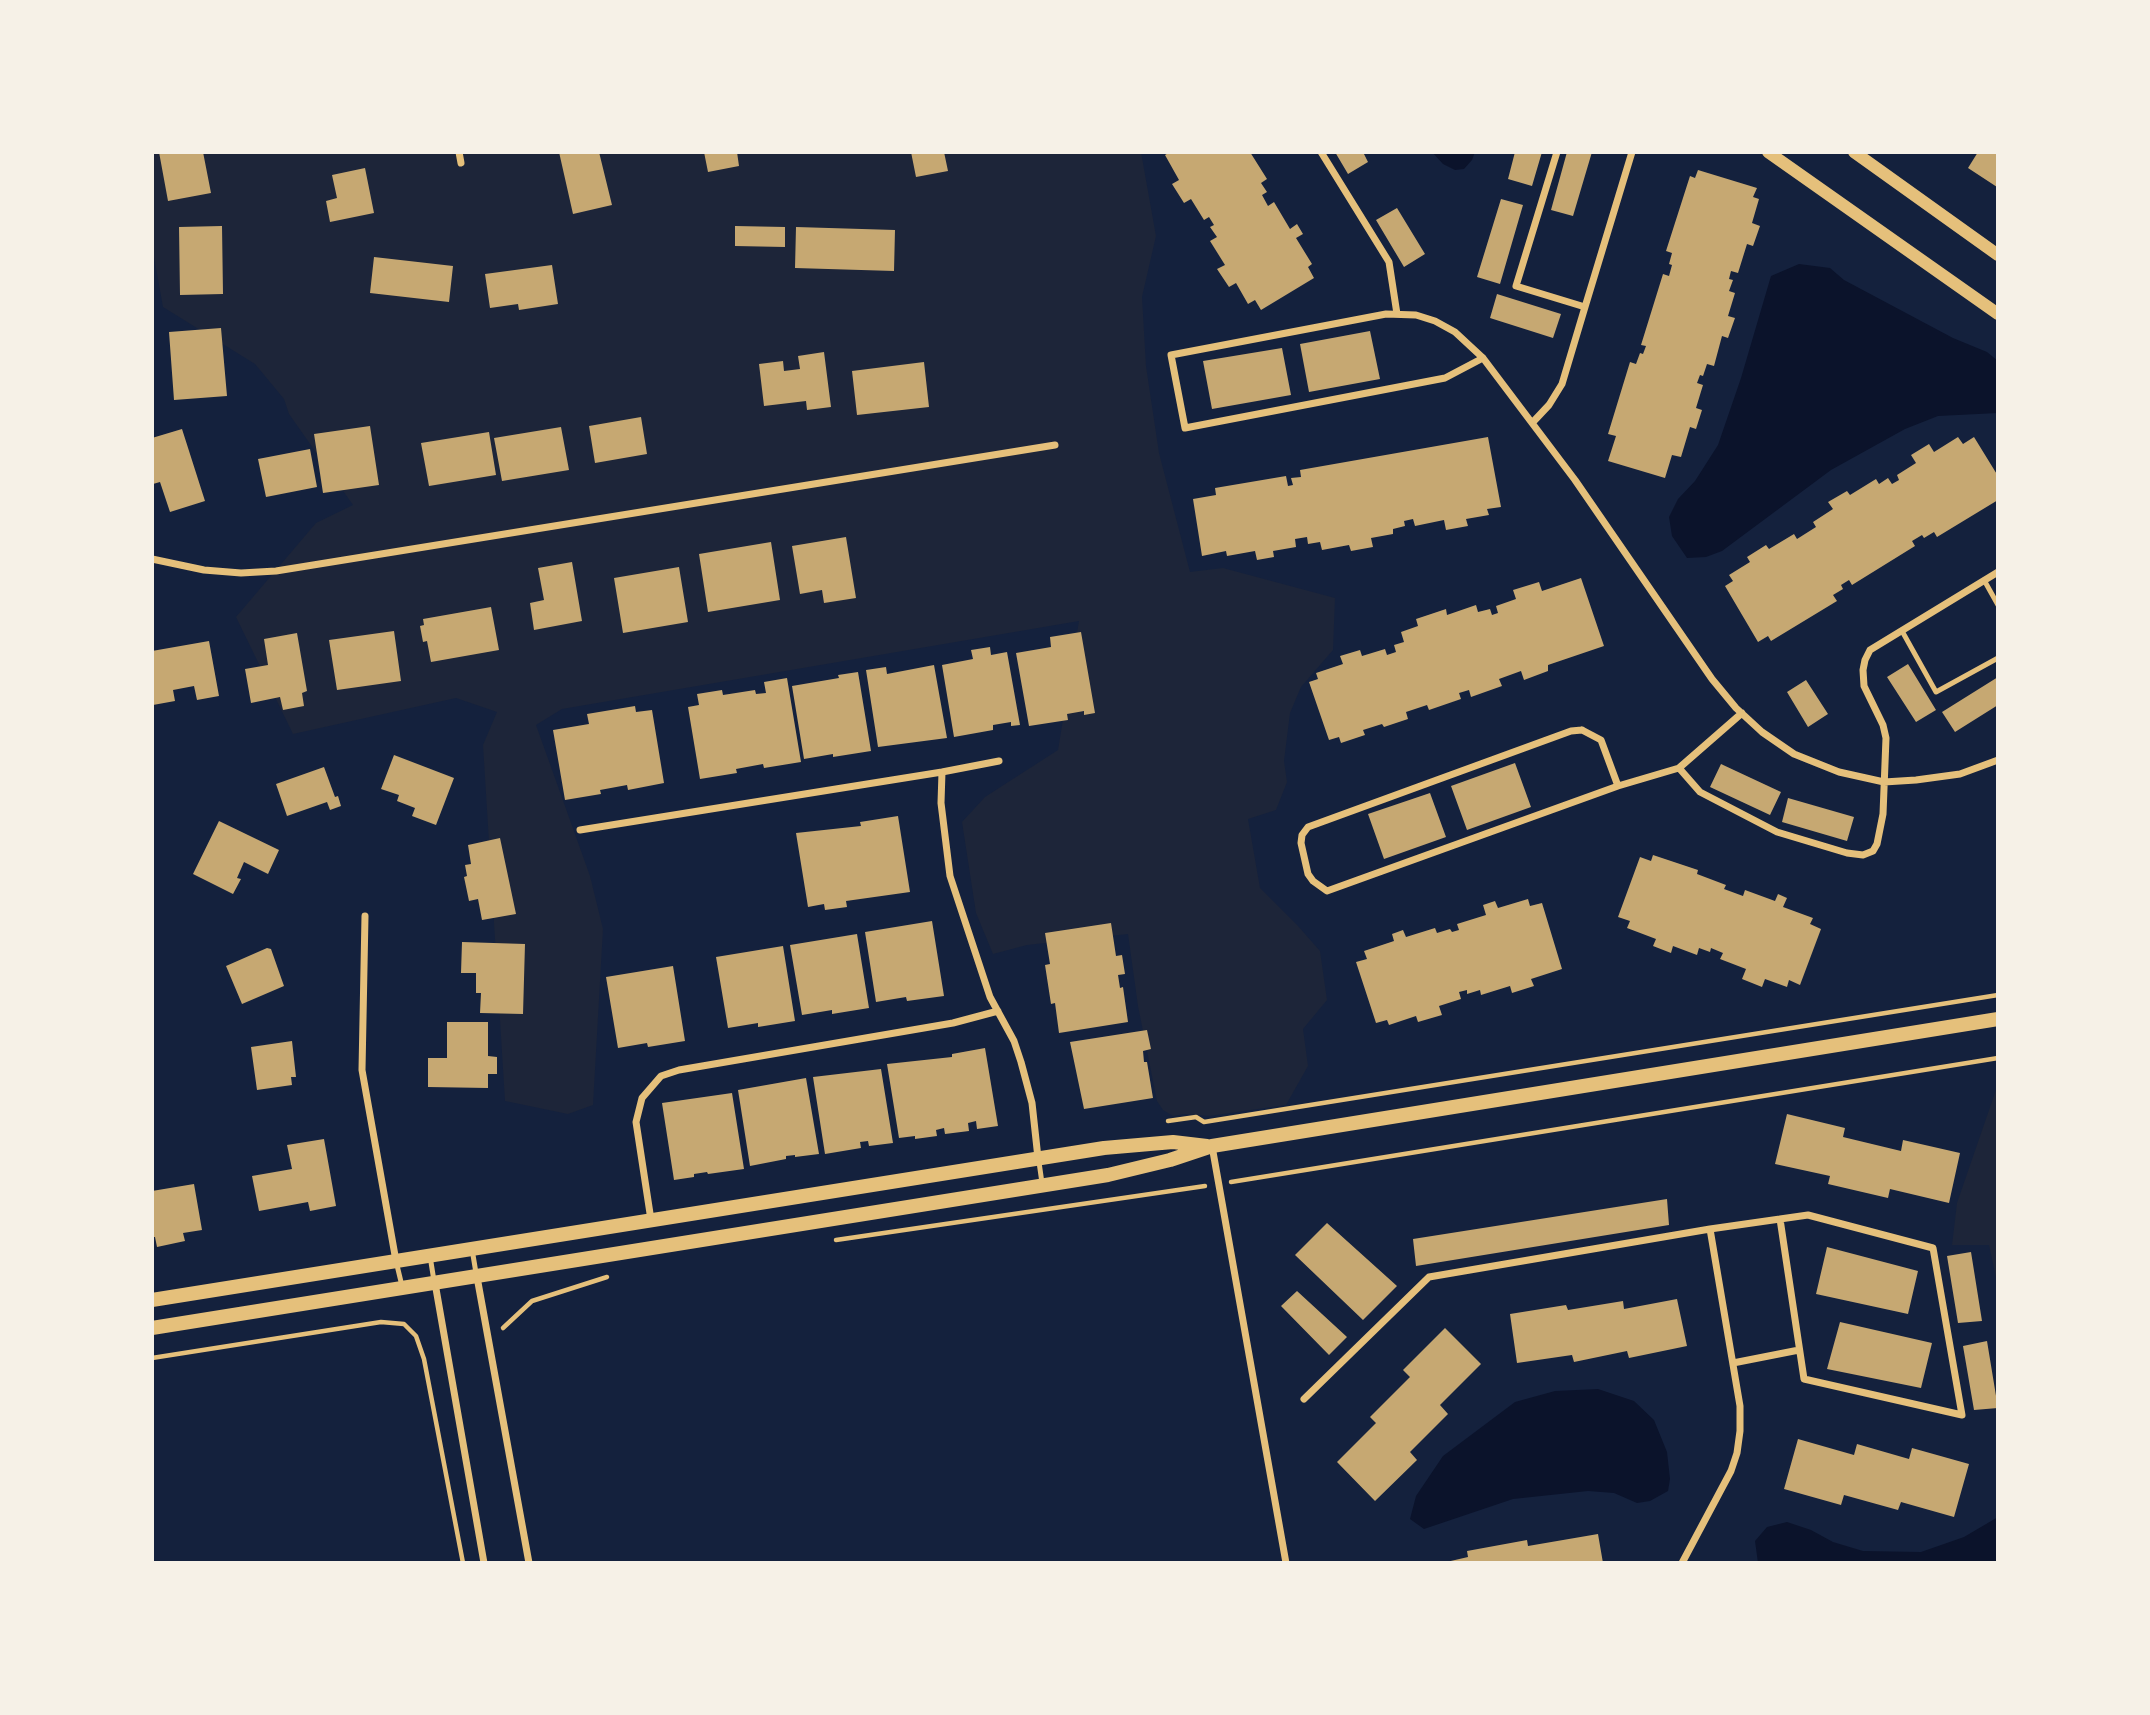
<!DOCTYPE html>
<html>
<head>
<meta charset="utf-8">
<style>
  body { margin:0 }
  #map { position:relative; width:2150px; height:1715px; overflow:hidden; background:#14213d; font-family:Spectral,serif }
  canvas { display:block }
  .frame { position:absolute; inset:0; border:154px solid #f6f1e7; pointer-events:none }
</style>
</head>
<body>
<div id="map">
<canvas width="2150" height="1715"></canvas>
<div class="frame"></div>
</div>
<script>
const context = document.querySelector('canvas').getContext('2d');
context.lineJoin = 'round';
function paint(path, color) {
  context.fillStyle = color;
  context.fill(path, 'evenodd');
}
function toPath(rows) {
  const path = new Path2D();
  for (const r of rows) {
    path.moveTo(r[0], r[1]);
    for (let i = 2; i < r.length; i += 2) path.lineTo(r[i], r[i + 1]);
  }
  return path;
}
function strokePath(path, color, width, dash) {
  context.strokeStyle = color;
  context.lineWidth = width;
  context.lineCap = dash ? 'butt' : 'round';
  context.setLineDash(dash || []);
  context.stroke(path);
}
paint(toPath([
  [152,152,1141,152,1156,236,1142,297,1146,366,1159,453,1190,572,1223,568,1335,598,1333,650,1301,687,1290,713,1284,761,1287,782,1276,810,1248,819,1260,888,1298,926,1320,951,1327,1000,1303,1029,1308,1066,1286,1105,1209,1116,1184,1114,1173,1116,1163,1110,1157,1101,1138,1006,1128,934,1027,945,993,954,976,913,962,822,985,797,1058,750,1079,621,562,709,536,725,590,876,603,929,593,1105,568,1114,505,1101,483,745,497,712,456,698,293,734,236,617,316,523,353,505,289,414,284,399,255,364,163,307,152,246],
  [1998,1084,1998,1287,1989,1245,1952,1245,1957,1203]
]), '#1d2539');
paint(toPath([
  [1432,152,1475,152,1472,160,1464,169,1455,170,1443,164],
  [1799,264,1830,268,1844,280,1953,338,1987,352,1998,361,1998,413,1938,416,1905,429,1831,470,1722,551,1706,557,1687,558,1672,536,1669,517,1678,499,1695,481,1718,445,1741,378,1771,276],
  [1598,1389,1634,1401,1654,1420,1667,1452,1670,1479,1668,1491,1650,1501,1637,1503,1614,1493,1588,1491,1513,1499,1424,1529,1410,1519,1416,1496,1443,1456,1515,1402,1555,1391],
  [1998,1517,1998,1563,1758,1563,1755,1541,1767,1527,1787,1522,1811,1530,1833,1542,1863,1551,1921,1552,1964,1537]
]), '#0b132b');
paint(toPath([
  [159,152,203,152,211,193,168,201],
  [559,152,599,152,612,205,573,214],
  [704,152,737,152,739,166,708,172],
  [911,152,944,152,948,171,916,177],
  [1170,152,1250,152,1267,179,1261,183,1267,192,1262,195,1268,206,1274,202,1290,229,1297,224,1303,234,1296,238,1312,264,1308,267,1314,278,1261,310,1255,300,1248,304,1236,283,1229,287,1217,269,1225,265,1210,241,1217,237,1210,227,1214,225,1209,217,1204,220,1191,199,1184,203,1172,184,1179,180,1165,155],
  [1335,152,1363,152,1368,162,1348,174],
  [1515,152,1542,152,1532,186,1508,179],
  [1567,152,1592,152,1573,216,1551,210],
  [1978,152,1998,152,1997,187,1968,168],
  [365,168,374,213,330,222,326,201,337,198,332,175],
  [1698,170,1757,188,1753,197,1759,199,1752,223,1760,226,1753,246,1747,244,1738,273,1731,271,1729,279,1733,280,1729,291,1735,293,1728,316,1735,318,1728,338,1722,336,1714,366,1707,364,1703,376,1700,375,1697,383,1703,385,1696,408,1702,410,1696,429,1690,427,1681,457,1672,455,1665,478,1608,461,1616,436,1608,434,1630,362,1636,364,1640,353,1643,354,1646,346,1641,345,1663,274,1669,276,1672,265,1669,264,1672,253,1666,251,1690,176,1695,178],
  [1501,199,1523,205,1500,284,1477,277],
  [1397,208,1425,254,1404,267,1376,220],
  [222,226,223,294,180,295,179,227],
  [735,226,785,227,785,247,735,246],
  [796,227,895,230,894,271,795,268],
  [374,257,453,266,449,302,370,293],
  [552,265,558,304,519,310,518,304,490,308,485,274],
  [1497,294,1561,314,1553,338,1490,318],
  [221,328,227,396,174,400,169,332],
  [1370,331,1380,379,1309,392,1300,344],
  [1282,348,1291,395,1212,409,1203,361],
  [824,352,831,407,807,410,806,401,764,406,759,364,783,361,784,371,800,369,798,356],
  [924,362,929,407,857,415,852,371],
  [641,417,647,454,595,463,589,426],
  [370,426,379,485,323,493,314,434],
  [561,427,569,470,502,481,494,438],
  [182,429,205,501,170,512,160,482,153,484,152,481,152,438],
  [489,432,496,475,429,486,421,443],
  [1488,437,1501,507,1487,509,1489,515,1466,519,1468,526,1446,530,1444,520,1415,526,1413,519,1404,521,1405,526,1393,529,1393,534,1371,538,1373,547,1351,551,1349,545,1322,550,1320,542,1308,544,1307,537,1295,539,1296,547,1273,551,1274,557,1257,560,1255,551,1227,556,1226,551,1202,556,1193,499,1216,495,1215,488,1286,476,1288,486,1293,485,1291,478,1301,477,1300,470],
  [1958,437,1963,444,1974,437,1998,476,1996,494,1998,500,1937,537,1934,532,1924,538,1922,535,1912,541,1915,546,1852,585,1849,580,1841,585,1843,589,1833,595,1837,601,1771,641,1768,636,1758,642,1725,586,1733,581,1729,575,1750,562,1747,557,1766,545,1769,549,1794,534,1797,539,1816,527,1813,522,1833,509,1828,502,1847,491,1850,495,1876,479,1879,484,1888,478,1892,484,1899,480,1897,475,1916,463,1911,455,1929,444,1934,452],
  [310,449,317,487,266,497,258,459],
  [846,537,856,598,824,603,822,590,800,594,792,546],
  [771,542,780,600,708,612,699,554],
  [572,562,582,621,534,630,530,603,544,600,538,568],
  [679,567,688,622,623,633,614,578],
  [1581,578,1604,646,1548,665,1548,671,1524,680,1521,671,1499,679,1502,686,1471,697,1469,690,1459,693,1461,699,1429,710,1427,705,1406,712,1408,719,1384,727,1382,724,1363,730,1365,735,1341,743,1339,737,1329,740,1309,682,1318,679,1316,673,1343,664,1340,656,1360,650,1362,656,1385,649,1387,655,1396,652,1394,645,1404,642,1401,632,1418,626,1416,619,1446,609,1447,615,1476,605,1478,612,1490,609,1492,615,1498,613,1496,606,1516,599,1513,590,1539,582,1542,591],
  [491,607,499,650,431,662,427,641,423,642,420,626,424,625,423,619],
  [394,631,401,681,337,690,329,640],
  [1081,632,1095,713,1084,715,1084,711,1067,714,1068,720,1029,726,1016,653,1051,647,1050,637],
  [297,633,307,691,302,693,304,706,283,710,280,697,251,703,245,669,268,665,264,639],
  [209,641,219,696,197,700,194,686,173,690,175,701,153,705,152,651],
  [990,647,991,655,1007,652,1020,725,1011,726,1011,722,993,725,993,730,954,737,942,665,973,659,971,650],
  [1908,664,1936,710,1916,722,1887,677],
  [934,665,947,738,878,747,866,670,886,667,887,674],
  [858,672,871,751,833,757,833,754,804,759,792,686,839,678,838,675],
  [1998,677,1998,705,1955,732,1942,712],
  [787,678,801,762,764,768,763,764,736,769,737,773,700,779,688,707,699,705,697,694,722,690,723,695,755,690,756,694,766,693,764,682],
  [1806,680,1828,714,1808,727,1787,692],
  [635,706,636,712,652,710,664,783,628,790,627,785,600,790,601,794,565,800,553,730,589,724,587,714],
  [394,755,454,778,436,825,412,816,415,808,397,801,399,795,381,789],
  [1515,763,1531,807,1467,830,1451,786],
  [1721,764,1781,792,1770,815,1710,787],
  [324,767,335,797,338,796,341,806,330,810,327,802,287,816,276,784],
  [1430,793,1446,837,1384,859,1368,814],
  [1788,798,1854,817,1847,841,1782,822],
  [898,816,910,892,846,901,847,907,825,910,824,904,808,907,796,833,861,826,860,822],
  [219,821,279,850,268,874,244,862,237,878,241,879,233,894,193,874],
  [500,838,516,914,482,920,478,899,469,901,464,877,467,876,465,865,471,864,468,845],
  [1653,855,1698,870,1697,874,1726,885,1724,889,1743,896,1745,890,1775,901,1778,894,1787,898,1783,907,1813,918,1810,924,1821,929,1800,985,1789,980,1787,987,1765,979,1762,987,1742,979,1746,969,1720,959,1723,953,1711,948,1710,952,1699,948,1697,955,1673,946,1671,953,1653,946,1656,939,1627,928,1630,921,1618,917,1640,857,1651,861],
  [1528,899,1530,906,1542,903,1562,969,1531,979,1534,986,1512,993,1510,986,1481,995,1480,990,1467,994,1467,990,1459,992,1461,999,1439,1006,1442,1015,1418,1022,1416,1016,1389,1025,1387,1020,1376,1023,1356,962,1367,959,1364,951,1394,941,1392,934,1403,930,1406,937,1435,928,1437,933,1450,929,1452,932,1459,930,1457,924,1486,915,1483,905,1495,901,1498,908],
  [932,921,944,996,907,1001,906,997,876,1002,865,932],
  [1111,923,1116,956,1122,955,1125,974,1118,975,1120,988,1123,987,1128,1022,1059,1033,1055,1003,1051,1004,1045,965,1050,964,1045,933],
  [857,934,869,1008,832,1014,832,1010,802,1015,790,945],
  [462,942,525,944,523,1014,480,1013,481,993,476,993,476,973,461,973],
  [783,946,795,1021,758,1027,758,1023,728,1028,716,957],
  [267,948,271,949,284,986,242,1004,226,966],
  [673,966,685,1041,648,1047,647,1043,618,1048,606,977],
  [447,1022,488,1022,488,1056,497,1057,497,1074,488,1074,488,1088,428,1087,428,1058,447,1058],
  [1147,1030,1151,1049,1143,1051,1144,1062,1147,1062,1153,1098,1084,1109,1070,1042],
  [292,1041,296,1077,291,1077,292,1085,257,1090,251,1047],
  [985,1048,998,1126,977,1129,976,1121,968,1123,969,1131,945,1134,944,1128,936,1130,937,1136,915,1139,915,1136,899,1138,887,1064,952,1057,952,1054],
  [881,1069,893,1143,869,1146,868,1141,860,1142,861,1148,825,1154,813,1077],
  [806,1078,819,1154,795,1157,795,1155,786,1156,786,1159,750,1166,738,1090],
  [732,1093,744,1169,708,1174,707,1172,694,1174,694,1177,674,1180,662,1103],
  [1787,1114,1845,1128,1843,1137,1901,1151,1903,1140,1960,1153,1949,1203,1890,1189,1888,1198,1828,1184,1830,1176,1775,1164],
  [324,1139,336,1206,310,1211,308,1202,259,1211,252,1176,292,1169,287,1145],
  [194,1184,202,1230,183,1233,185,1241,157,1247,155,1237,152,1237,152,1191],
  [1667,1199,1669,1225,1416,1266,1413,1239],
  [1327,1223,1397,1286,1363,1320,1295,1255],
  [1827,1247,1918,1271,1908,1314,1816,1294],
  [1971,1252,1982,1321,1958,1323,1947,1256],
  [1297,1291,1347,1337,1329,1355,1281,1306],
  [1677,1299,1687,1346,1629,1358,1627,1351,1574,1362,1572,1355,1517,1363,1510,1314,1566,1305,1568,1310,1623,1301,1624,1309],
  [1840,1322,1932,1343,1921,1388,1827,1369],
  [1445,1328,1481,1364,1440,1405,1448,1414,1410,1452,1417,1460,1375,1501,1337,1462,1376,1423,1370,1417,1410,1377,1403,1370],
  [1987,1341,1998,1408,1974,1410,1963,1346],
  [1798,1439,1854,1455,1857,1444,1909,1459,1912,1448,1969,1464,1954,1517,1901,1502,1898,1510,1844,1495,1841,1505,1784,1489],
  [1598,1534,1603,1563,1442,1563,1468,1557,1467,1551,1527,1540,1528,1546]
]), '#c6a872');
strokePath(toPath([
  [1168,1121,1196,1117,1204,1122,1998,995],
  [1231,1182,1998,1058],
  [836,1240,1205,1186],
  [503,1328,532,1301,607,1277],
  [152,1358,381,1322,404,1324,416,1336,424,1359,463,1563]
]), '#e5c07b', 4.5);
strokePath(toPath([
  [1984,580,1998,605],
  [1902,631,1936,692,1998,658],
  [1039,1162,1042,1183],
  [472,1249,476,1273],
  [430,1256,434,1281],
  [396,1261,402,1286]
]), '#e5c07b', 5);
strokePath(toPath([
  [459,152,461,163],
  [1321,152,1389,262,1397,314],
  [1557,152,1516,286,1585,307,1632,152],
  [1483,358,1445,378,1185,428,1171,355,1386,314,1416,315,1435,321,1455,332,1483,358,1575,480,1712,679,1736,708,1762,732,1794,754,1839,772,1884,782,1916,780,1960,774,1998,760],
  [1533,422,1549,405,1562,384,1585,307],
  [152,559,204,570,241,573,276,571,1055,445],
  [1582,730,1601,740,1618,786,1327,891,1313,881,1308,874,1301,843,1302,835,1308,827,1571,731,1582,730],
  [1679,768,1700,792,1777,832,1847,853,1863,855,1873,851,1877,844,1883,814,1886,738,1883,725,1864,686,1863,670,1865,660,1870,650,1998,572],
  [942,772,941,803,950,876,990,997,1014,1041,1021,1062,1032,1103,1038,1158],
  [1618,786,1679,768,1742,713],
  [580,830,942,772,999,761],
  [365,916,362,1070,396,1261],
  [1212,1146,1286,1563],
  [651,1220,636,1122,642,1098,661,1076,679,1070,953,1023,998,1011],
  [477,1277,529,1563],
  [435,1283,484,1563],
  [1733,1363,1799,1350],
  [1304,1399,1429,1277,1710,1229,1808,1215,1933,1248,1962,1415,1804,1379,1780,1219],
  [1682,1563,1731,1471,1737,1453,1740,1431,1740,1406,1710,1229]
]), '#e5c07b', 7);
strokePath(toPath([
  [1768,152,1998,314],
  [1854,152,1998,255]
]), '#e5c07b', 12);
strokePath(toPath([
  [152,1300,1104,1148,1173,1142,1207,1146],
  [152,1328,1108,1175,1170,1160,1212,1146,1998,1019]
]), '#e5c07b', 14);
</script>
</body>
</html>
